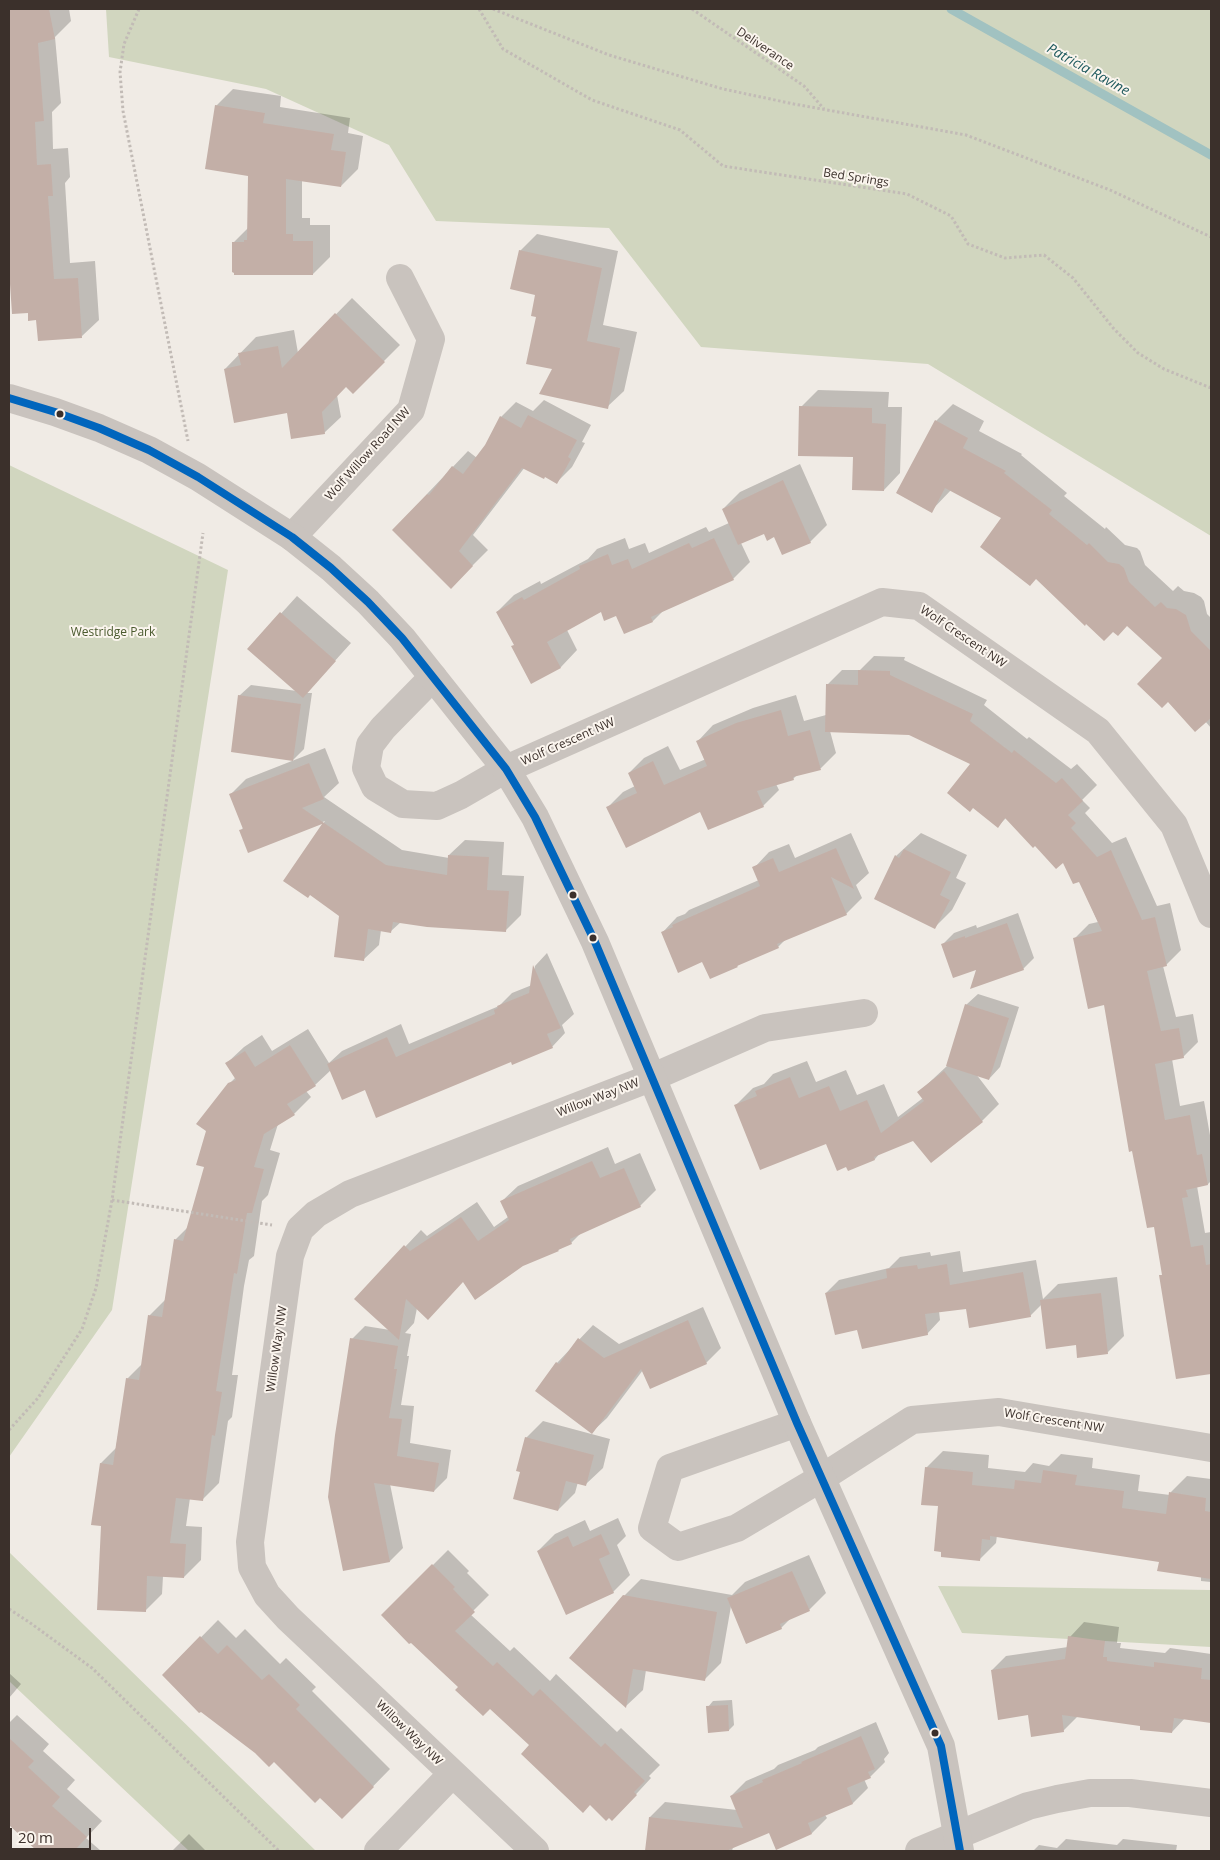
<!DOCTYPE html>
<html>
<head>
<meta charset="utf-8">
<style>
  body { margin:0 }
  #map { position:relative; width:1220px; height:1860px; overflow:hidden; background:#f0ebe5; font-family:"Open Sans",sans-serif }
  canvas { display:block }
  .frame { position:absolute; inset:0; border:10px solid #3b302b; pointer-events:none }
  .scale { position:absolute; left:10px; top:1828px; width:81px; height:22px; box-sizing:border-box; border:2px solid #3b302b; border-top:0; padding-left:6px; font-size:15px; line-height:18px; white-space:nowrap; color:#3b302b; -webkit-text-stroke:4px #fbf5ee; paint-order:stroke }
</style>
</head>
<body>
<div id="map">
<canvas width="1220" height="1860"></canvas>
<div class="frame"></div>
<div class="scale">20 m</div>
</div>
<script>
const context = document.querySelector('canvas').getContext('2d');
context.lineJoin = 'round';
function paint(path, color) {
  context.fillStyle = color;
  context.fill(path, 'evenodd');
}
function toPath(rows) {
  const path = new Path2D();
  for (const r of rows) {
    path.moveTo(r[0], r[1]);
    for (let i = 2; i < r.length; i += 2) path.lineTo(r[i], r[i + 1]);
  }
  return path;
}
function strokePath(path, color, width, dash) {
  context.strokeStyle = color;
  context.lineWidth = width;
  context.lineCap = dash ? 'butt' : 'round';
  context.setLineDash(dash || []);
  context.stroke(path);
}
function drawText(font, color, halo, rows, align = 'center') {
  context.font = font + ' "Open Sans",sans-serif';
  context.lineWidth = 4;
  context.setLineDash([]);
  context.textBaseline = 'middle';
  context.strokeStyle = halo;
  context.fillStyle = color;
  for (const [text, x, y, turn = 0] of rows) {
    context.save();
    context.translate(x, y);
    context.rotate((+turn || 0) * Math.PI / 180);
    context.textAlign = isNaN(turn) ? turn : align;
    if (halo) context.strokeText(text, 0, 0);
    context.fillText(text, 0, 0);
    context.restore();
  }
}
paint(toPath([
  [106,9,1211,9,1211,536,928,364,701,347,609,228,436,221,389,145,266,89,109,57],
  [9,465,228,570,112,1310,9,1457],
  [9,1552,316,1851,189,1851,9,1681],
  [938,1586,1211,1590,1211,1647,962,1633]
]), '#d1d6bf');
paint(toPath([
  [9,9,69,9,71,21,55,37,61,103,52,112,53,149,68,148,70,177,65,183,70,263,95,261,99,320,82,336,37,319,29,311,9,269],
  [233,89,281,96,280,107,350,118,348,133,363,136,358,169,341,186,302,180,302,218,310,218,310,225,330,225,330,257,313,274,234,242,249,227,249,174,216,106],
  [537,234,618,251,603,325,637,332,624,391,607,407,554,368,538,316,537,294,520,251],
  [352,298,400,345,353,392,346,386,337,395,341,417,324,433,288,411,225,369,256,337,294,330,298,353],
  [818,390,889,392,888,407,902,407,900,473,884,490,854,456,801,407],
  [544,400,591,425,582,442,585,443,572,467,557,482,525,467,473,535,488,550,451,587,427,494,468,451,477,458,486,446,501,417,516,402,533,411],
  [953,404,984,421,979,431,1022,454,1021,455,1067,493,1064,496,1105,529,1106,527,1125,545,1137,548,1140,551,1145,565,1173,591,1178,586,1184,591,1194,593,1201,597,1204,601,1207,614,1211,618,1211,728,1205,721,1168,700,1163,658,1128,624,1003,518,951,490,931,511,936,421],
  [800,464,827,525,810,542,764,532,741,543,750,562,733,579,663,611,653,621,601,611,567,630,577,650,561,667,532,682,515,644,497,612,514,595,540,581,541,584,588,559,597,549,625,538,629,549,645,543,649,553,706,527,709,532,729,523,723,509,740,492],
  [297,596,351,643,306,693,312,693,304,749,293,760,239,696,251,685,297,691,249,649],
  [874,656,905,657,904,660,987,700,984,705,1027,739,1029,737,1071,769,1077,764,1097,785,1082,800,1090,808,1085,813,1112,843,1126,837,1157,906,1170,903,1181,950,1166,965,1163,966,1176,1017,1193,1014,1198,1042,1183,1057,1172,1059,1180,1106,1204,1101,1211,1141,1211,1181,1208,1184,1197,1186,1205,1233,1211,1232,1211,1373,1177,1378,1161,1276,1163,1273,1155,1226,1105,1004,1075,938,1089,924,1098,922,1079,880,1063,860,1035,844,1006,818,998,826,972,763,909,734,830,731,836,753,821,768,797,775,793,779,776,784,779,790,763,806,701,810,608,807,623,792,635,786,629,773,644,758,668,746,680,770,706,759,698,741,713,725,753,708,796,695,804,721,826,715,828,684,842,670,860,670],
  [325,748,339,783,324,797,402,850,449,858,449,855,465,840,504,842,502,875,524,876,521,915,506,930,401,922,391,931,381,930,379,945,363,960,341,915,311,894,284,881,325,821,249,851,241,830,244,827,230,795,246,779],
  [851,833,869,873,856,885,862,898,846,914,786,939,778,947,741,963,737,966,703,961,662,933,677,917,685,914,689,910,759,880,754,868,769,852,789,844,795,858],
  [921,833,967,855,956,878,966,883,952,910,935,927,896,856],
  [1018,913,1034,958,1023,969,978,968,943,944,954,933,976,925,977,928],
  [547,953,574,1014,562,1025,565,1033,552,1047,511,1060,366,1088,331,1070,315,1085,306,1091,311,1097,294,1114,278,1124,270,1150,280,1153,268,1195,262,1201,254,1256,249,1260,244,1286,232,1375,238,1375,232,1417,228,1421,219,1483,202,1500,190,1498,186,1526,202,1527,201,1560,184,1577,163,1576,162,1594,145,1611,102,1525,101,1463,116,1448,127,1379,143,1363,150,1315,166,1299,175,1240,188,1227,229,1084,236,1077,227,1063,244,1047,262,1035,272,1051,308,1029,329,1063,342,1051,401,1024,409,1044,499,1006,512,993,532,985,535,966],
  [978,994,1019,1007,1000,1067,989,1079,976,1074,999,1104,982,1121,914,1139,880,1153,875,1159,849,1169,826,1143,736,1105,753,1088,764,1084,773,1074,807,1061,816,1082,846,1070,857,1095,884,1084,898,1117,923,1098,919,1092,947,1066,966,1005],
  [608,1147,615,1164,640,1153,656,1190,640,1206,581,1233,571,1243,558,1250,522,1265,464,1281,417,1308,414,1323,405,1333,411,1334,407,1356,409,1356,401,1405,414,1406,410,1443,451,1450,447,1478,434,1491,390,1484,403,1548,390,1561,344,1570,352,1339,365,1326,390,1330,356,1299,421,1230,427,1236,477,1202,494,1227,508,1217,502,1201,518,1186],
  [960,1251,963,1272,1036,1260,1043,1299,1058,1284,1117,1277,1124,1336,1107,1353,1077,1344,1042,1304,1030,1316,967,1308,939,1311,940,1320,927,1334,858,1328,826,1293,839,1280,889,1268,900,1257,930,1252,931,1256],
  [703,1307,721,1348,706,1363,643,1370,607,1418,592,1432,557,1363,593,1325,619,1344],
  [543,1421,610,1439,603,1468,586,1484,578,1482,575,1493,558,1510,522,1471,526,1438],
  [943,1451,989,1455,988,1468,1025,1472,1033,1463,1049,1466,1061,1454,1093,1458,1092,1468,1140,1475,1138,1491,1170,1495,1171,1492,1187,1476,1211,1479,1211,1582,1201,1581,1201,1576,1160,1561,997,1535,996,1543,979,1560,940,1505,926,1468],
  [618,1518,626,1536,617,1545,630,1575,613,1592,538,1551,555,1534,585,1520,590,1531],
  [448,1550,469,1571,467,1573,489,1595,470,1614,510,1651,514,1647,550,1681,556,1674,617,1732,621,1728,660,1765,649,1776,651,1778,627,1804,530,1745,490,1707,460,1687,383,1615],
  [809,1555,826,1593,809,1610,791,1618,781,1628,731,1606,721,1663,704,1680,646,1670,643,1690,626,1706,624,1596,641,1579,732,1595,745,1582],
  [218,1620,236,1638,245,1629,280,1664,286,1658,316,1687,312,1691,390,1769,342,1818,320,1797,274,1760,255,1752,164,1675],
  [1084,1622,1119,1627,1117,1643,1121,1643,1120,1648,1165,1653,1170,1648,1211,1654,1211,1721,1185,1718,1172,1732,1142,1724,1078,1716,1063,1731,1029,1714,992,1670,1006,1656,1068,1647,1070,1637],
  [9,1673,21,1684,9,1698],
  [732,1700,734,1725,729,1730,708,1707,713,1701],
  [17,1715,49,1744,43,1751,75,1780,67,1789,102,1821,86,1838,101,1851,34,1851,37,1849,9,1824,9,1813,11,1810,9,1808,9,1723],
  [876,1722,889,1753,884,1759,885,1762,870,1777,864,1779,868,1788,853,1803,825,1815,827,1818,812,1833,769,1831,733,1847,732,1851,646,1851,650,1817,665,1802,737,1810,731,1796,746,1781,774,1769,778,1765,815,1750,818,1747],
  [189,1834,206,1851,172,1851],
  [1066,1839,1117,1845,1123,1839,1177,1845,1176,1851,1033,1851,1039,1845,1057,1848]
]), '#0003');
strokePath(toPath([
  [951,9,1211,155]
]), '#a1c2c1', 9);
paint(toPath([
  [9,9,49,9,55,39,38,43,44,121,35,122,37,165,51,164,53,196,48,196,54,279,78,278,82,338,38,341,36,320,28,321,28,313,12,314,9,269],
  [215,105,265,113,263,123,334,134,331,150,346,152,341,187,286,179,286,234,293,234,293,241,313,241,313,275,234,275,234,273,232,272,232,242,244,242,244,240,247,240,248,176,205,169],
  [519,250,602,268,587,341,620,348,608,409,539,394,552,369,526,364,536,317,531,316,535,295,510,289],
  [335,313,385,362,353,394,346,387,322,412,325,434,291,439,287,413,234,423,224,369,241,365,238,353,278,346,282,368],
  [799,406,872,408,872,423,886,424,884,491,852,490,853,457,798,456],
  [528,415,577,440,568,457,571,459,557,484,545,477,544,479,522,468,459,551,473,566,451,589,392,530,427,494,429,495,452,466,463,474,485,445,500,416,521,428],
  [935,420,968,438,963,448,1006,471,1004,473,1052,510,1049,514,1087,545,1089,543,1108,562,1119,564,1124,568,1129,582,1155,607,1161,602,1167,608,1176,609,1186,615,1191,631,1211,651,1211,718,1195,732,1168,702,1162,708,1137,684,1162,658,1127,626,1118,636,1113,632,1104,641,1086,624,1085,626,1036,579,1030,586,980,547,1001,518,945,488,932,513,896,493],
  [783,480,811,543,782,555,774,537,767,541,764,534,738,545,722,509],
  [714,538,734,580,651,617,653,622,624,634,616,616,604,621,601,612,547,642,561,668,531,684,511,646,514,645,496,612,522,597,524,600,580,569,579,566,608,554,612,565,628,559,632,569,689,543,692,548],
  [280,612,336,661,303,698,247,649],
  [858,670,890,671,890,675,973,714,970,721,1012,753,1014,750,1056,783,1062,778,1083,801,1068,815,1076,823,1071,828,1097,857,1111,850,1142,920,1155,917,1167,966,1147,971,1161,1031,1179,1028,1184,1058,1155,1064,1165,1120,1190,1115,1197,1155,1202,1154,1208,1185,1186,1190,1188,1197,1182,1198,1191,1247,1203,1245,1206,1265,1211,1264,1211,1374,1176,1379,1159,1275,1162,1275,1154,1227,1147,1228,1132,1151,1129,1152,1104,1005,1088,1009,1073,938,1102,931,1079,882,1073,884,1063,863,1056,869,1035,846,1033,848,1005,818,998,828,973,808,970,812,947,793,970,764,909,735,825,732,826,684,858,685],
  [238,695,301,704,293,761,231,752],
  [781,710,788,736,810,730,821,770,793,777,794,780,757,791,764,807,708,830,700,812,626,848,606,807,637,793,628,773,653,761,664,785,707,766,696,741,736,723],
  [309,763,324,799,302,808,386,865,447,875,448,855,489,857,487,890,509,891,506,932,427,927,393,922,391,933,368,929,364,961,334,957,339,916,310,895,308,898,283,881,322,824,248,853,239,830,243,829,229,794],
  [836,848,854,889,831,877,847,915,777,944,779,948,737,966,738,967,710,979,702,962,678,973,661,932,673,927,672,925,760,886,752,867,773,858,779,872],
  [904,849,951,872,940,895,950,900,935,929,874,899,895,855,899,858],
  [1007,923,1024,970,970,989,976,970,953,978,941,944,965,936,965,938],
  [533,965,561,1028,547,1034,553,1048,512,1065,511,1062,376,1118,365,1090,342,1100,327,1064,387,1037,396,1057,495,1014,494,1010,498,1008,497,1006,529,993],
  [965,1004,1009,1018,989,1080,946,1066],
  [290,1045,316,1086,287,1104,295,1115,264,1134,254,1167,264,1169,252,1213,247,1213,237,1274,234,1273,216,1391,222,1392,215,1436,212,1435,203,1501,176,1498,170,1543,186,1544,184,1578,147,1576,146,1612,97,1610,101,1526,91,1525,100,1463,113,1465,126,1378,139,1380,148,1315,162,1317,174,1239,183,1241,204,1167,196,1165,206,1131,196,1124,228,1083,236,1080,225,1063,245,1051,255,1067],
  [944,1071,983,1122,931,1163,913,1141,874,1157,875,1160,848,1171,846,1167,837,1171,826,1144,760,1170,734,1105,757,1096,755,1091,790,1077,799,1098,829,1086,840,1111,867,1100,881,1133,924,1101,917,1092],
  [592,1161,600,1178,624,1168,641,1207,570,1239,572,1244,558,1250,559,1251,523,1266,475,1300,463,1282,428,1320,406,1299,399,1340,354,1299,404,1245,410,1251,461,1217,478,1241,509,1220,500,1201],
  [947,1264,950,1285,1023,1272,1031,1317,969,1328,966,1309,925,1314,928,1335,862,1349,857,1330,835,1335,825,1293,887,1278,886,1269,917,1265,918,1269],
  [1101,1293,1108,1354,1077,1358,1076,1345,1046,1349,1040,1300],
  [688,1320,707,1364,650,1389,641,1369,592,1434,535,1391,556,1362,559,1364,578,1338,604,1358],
  [350,1338,398,1346,394,1369,397,1369,389,1418,402,1419,397,1456,439,1463,434,1492,374,1483,390,1562,343,1571,328,1497,335,1435],
  [525,1437,594,1455,586,1486,566,1481,558,1511,513,1499,520,1472,516,1471],
  [925,1467,973,1472,972,1485,1014,1489,1015,1480,1041,1483,1043,1470,1077,1475,1075,1485,1124,1491,1122,1508,1166,1514,1169,1492,1206,1498,1205,1511,1211,1512,1211,1579,1157,1571,1159,1562,990,1536,990,1540,982,1539,980,1561,941,1557,941,1552,934,1551,938,1506,921,1505],
  [601,1534,610,1554,599,1559,614,1593,566,1615,537,1551,568,1536,573,1547],
  [432,1564,455,1587,453,1589,475,1612,455,1631,493,1666,497,1662,533,1696,540,1689,601,1747,605,1743,645,1781,634,1792,637,1795,612,1821,609,1818,606,1821,590,1805,583,1813,521,1754,529,1745,490,1709,483,1716,455,1690,458,1687,411,1643,409,1644,381,1615],
  [792,1571,810,1611,780,1624,782,1629,746,1644,727,1598],
  [623,1595,717,1612,705,1681,633,1669,626,1708,569,1658],
  [200,1636,218,1654,227,1645,262,1680,269,1674,300,1705,296,1709,374,1787,342,1819,320,1798,315,1803,274,1762,269,1767,255,1753,201,1712,199,1713,162,1675],
  [1068,1636,1105,1641,1103,1657,1107,1657,1107,1661,1154,1667,1154,1662,1202,1668,1201,1679,1211,1680,1211,1723,1174,1718,1172,1733,1140,1730,1140,1726,1062,1715,1064,1732,1031,1737,1028,1715,998,1720,991,1670,1065,1659],
  [728,1705,729,1731,708,1733,706,1706],
  [861,1736,875,1769,868,1772,871,1778,847,1788,853,1804,808,1823,812,1834,776,1850,769,1833,726,1851,645,1851,649,1817,743,1828,730,1796,763,1782,762,1780,802,1763,801,1762],
  [9,1738,34,1761,28,1767,60,1797,52,1806,87,1837,74,1851,37,1851,9,1825]
]), '#c3afa7');
strokePath(toPath([
  [139,9,124,44,120,72,123,111,188,441],
  [479,9,503,49,592,100,680,130,723,166,907,194,951,216,968,244,1005,258,1044,255,1073,278,1114,329,1138,353,1164,369,1211,388],
  [493,9,609,55,723,89,794,104,966,135,1110,190,1211,237],
  [692,9,804,86,824,109],
  [112,1200,272,1225],
  [9,1430,38,1398,82,1329,96,1288,112,1200,203,533],
  [9,1609,29,1622,92,1668,279,1851]
]), '#c2bbb6', 3, [2.5, 2.5]);
strokePath(toPath([
  [292,537,411,410,431,339,400,278],
  [433,677,383,728,370,745,366,768,375,787,403,804,437,806,461,795,506,769,882,602,919,606,1098,731,1174,825,1211,914],
  [797,1423,670,1468,652,1528,678,1547,737,1528,823,1477,912,1420,999,1412,1211,1448],
  [378,1851,452,1774],
  [535,1851,288,1618,267,1595,252,1567,250,1542,290,1256,300,1229,316,1214,350,1194,653,1077,765,1028,864,1013],
  [919,1851,1028,1806,1057,1799,1090,1793,1130,1793,1211,1803]
]), '#c9c3be', 28);
strokePath(toPath([
  [9,398,55,412,99,428,149,450,198,477,292,537,331,568,368,602,402,638,506,769,535,817,595,942,797,1423,941,1746,960,1851]
]), '#c9c3be', 28);
strokePath(toPath([
  [9,398,55,412,99,428,149,450,198,477,292,537,331,568,368,602,402,638,506,769,535,817,595,942,797,1423,941,1746,960,1851]
]), '#0065bd', 8);
for (const [x, y, r, color] of [
  [60,414,4.5,"#3b302b"],
  [573,895,4.5,"#3b302b"],
  [593,938,4.5,"#3b302b"],
  [935,1733,4.5,"#3b302b"]
]) {
  const dot = new Path2D();
  dot.arc(x, y, r, 0, 2 * Math.PI);
  context.fillStyle = color;
  context.fill(dot);
  strokePath(dot, '#fbf5ee', 2);
}
drawText('12px', '#3b302b', '#fbf5ee', [
  ["Deliverance",765,49,34],
  ["Bed Springs",856,178,9],
  ["Wolf Willow Road NW",368,454,-48],
  ["Wolf Crescent NW",963,637,34],
  ["Wolf Crescent NW",568,742,-24],
  ["Willow Way NW",598,1098,-21],
  ["Willow Way NW",277,1349,-82],
  ["Wolf Crescent NW",1054,1421,9],
  ["Willow Way NW",409,1733,44]
]);
drawText('12px', '#4a5a2e', '#fbf5ee', [
  ["Westridge Park",113,633]
]);
drawText('italic 14px', '#1f5a5e', '#fbf5ee', [
  ["Patricia Ravine",1088,70,29]
]);
</script>
</body>
</html>
